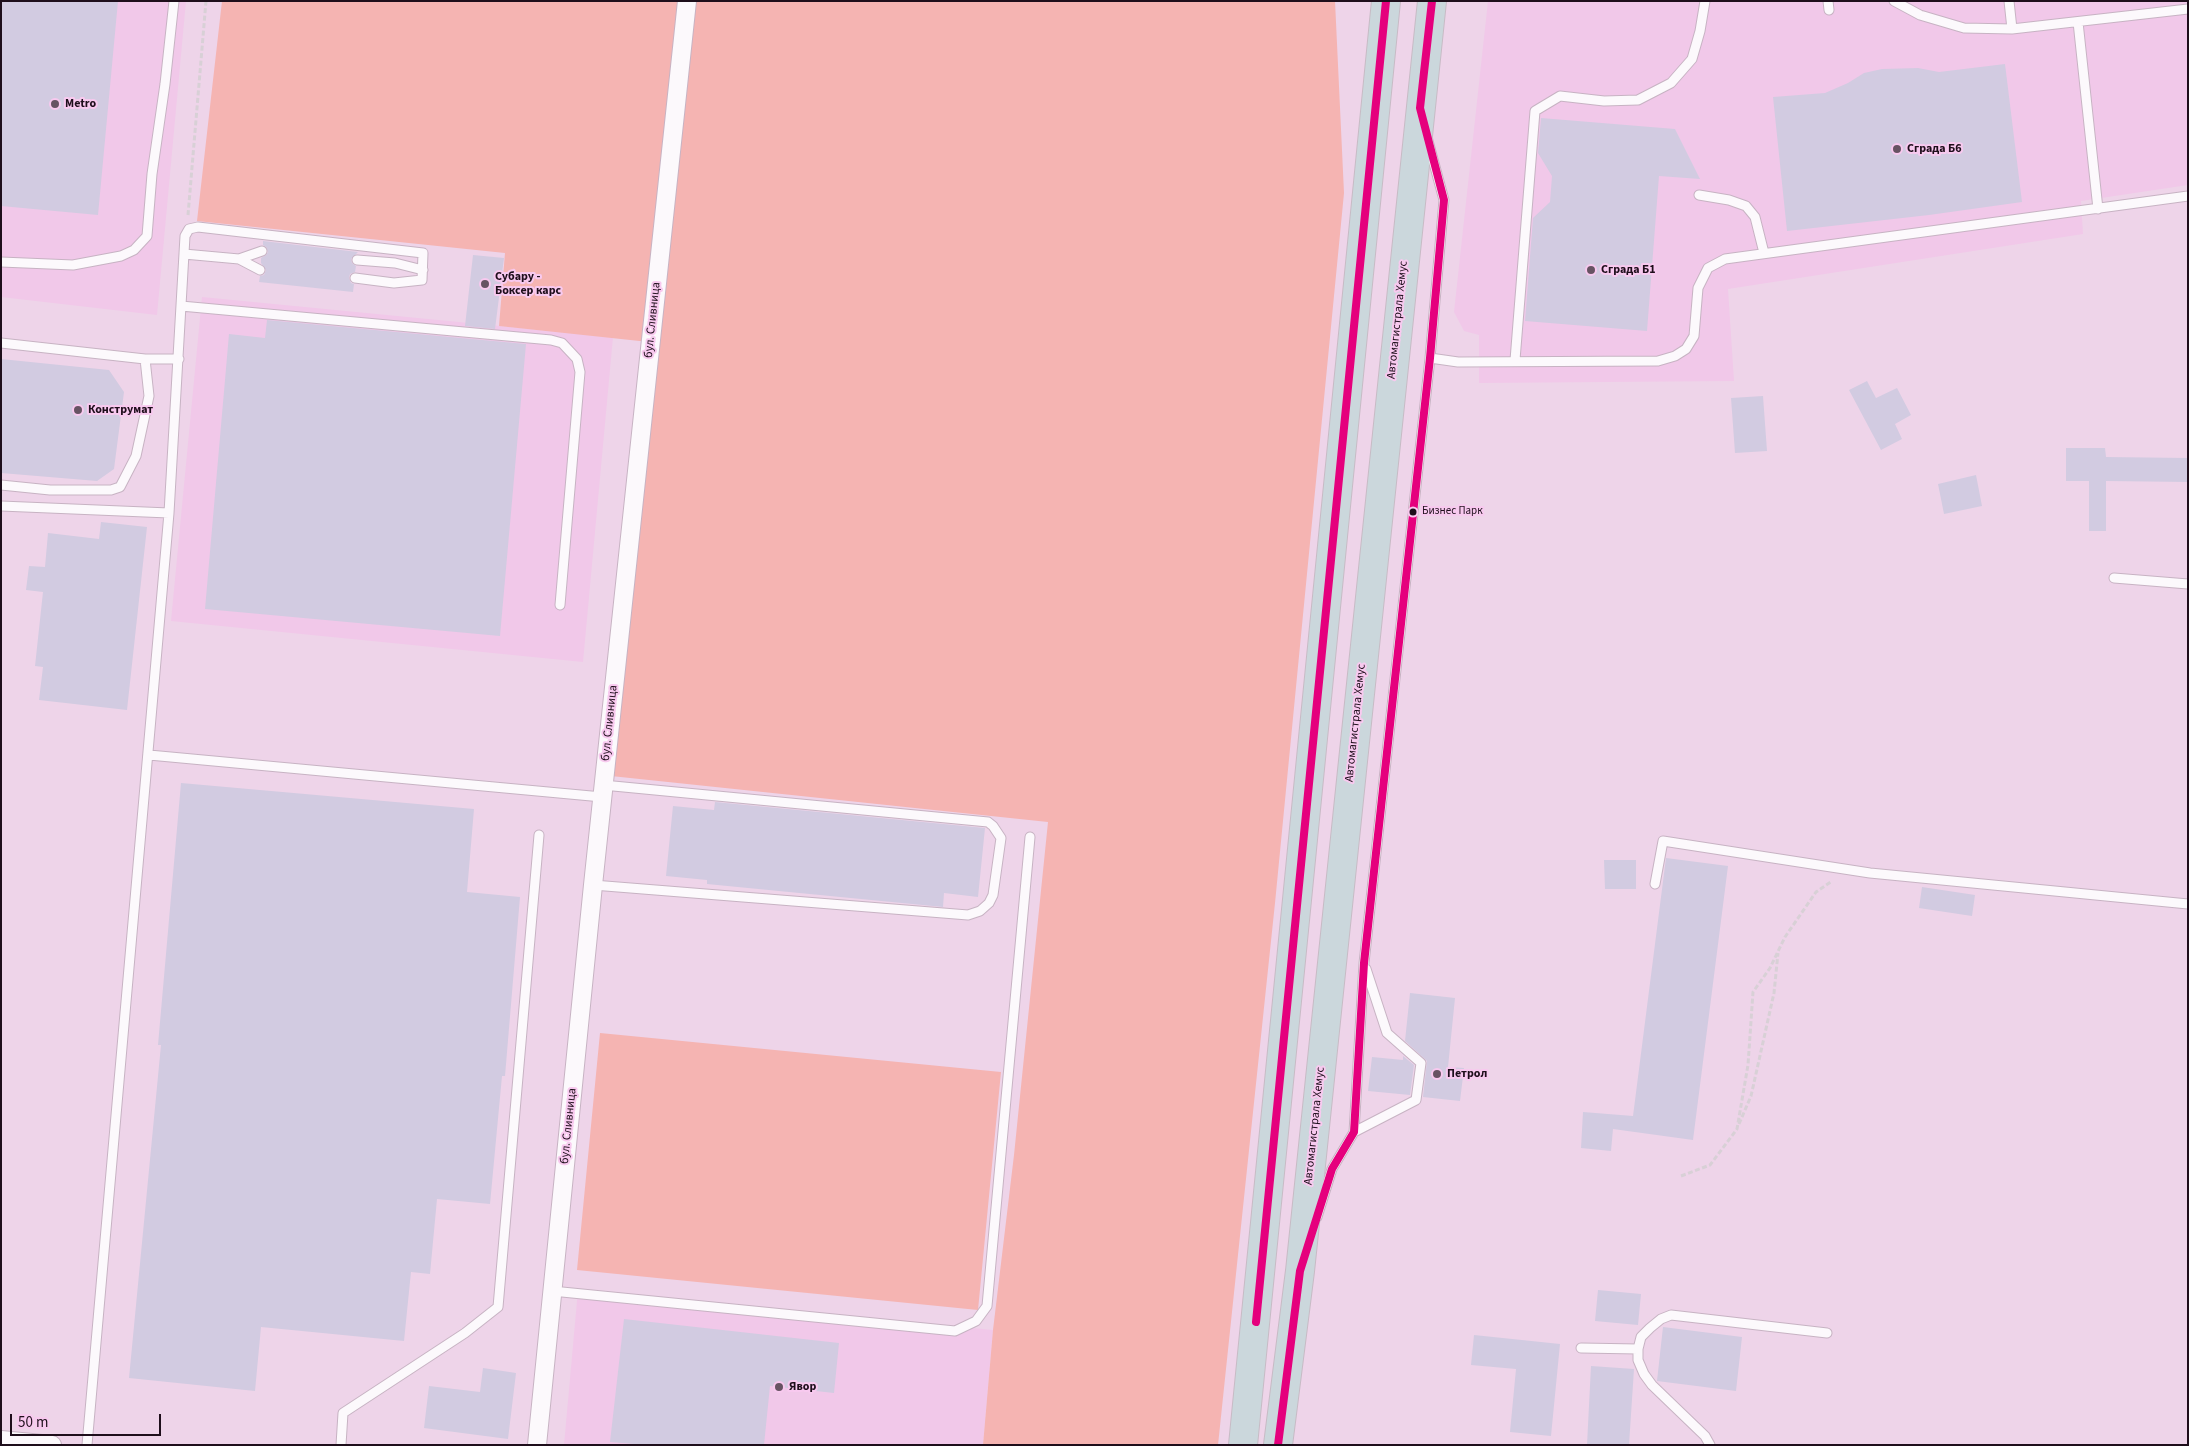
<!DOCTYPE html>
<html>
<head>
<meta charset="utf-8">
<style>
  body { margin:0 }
  #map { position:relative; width:2189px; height:1446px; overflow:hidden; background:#eed4e9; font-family:"Source Sans 3",sans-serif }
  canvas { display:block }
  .frame { position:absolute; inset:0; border:2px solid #1e0e1b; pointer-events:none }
  .scale { position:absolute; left:10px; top:1414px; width:151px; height:22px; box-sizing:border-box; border:2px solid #1e0e1b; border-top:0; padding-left:6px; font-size:15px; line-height:18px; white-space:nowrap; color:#1e0e1b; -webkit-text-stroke:4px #f8c9ef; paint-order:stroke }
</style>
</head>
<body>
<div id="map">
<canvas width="2189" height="1446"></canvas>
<div class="frame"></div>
<div class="scale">50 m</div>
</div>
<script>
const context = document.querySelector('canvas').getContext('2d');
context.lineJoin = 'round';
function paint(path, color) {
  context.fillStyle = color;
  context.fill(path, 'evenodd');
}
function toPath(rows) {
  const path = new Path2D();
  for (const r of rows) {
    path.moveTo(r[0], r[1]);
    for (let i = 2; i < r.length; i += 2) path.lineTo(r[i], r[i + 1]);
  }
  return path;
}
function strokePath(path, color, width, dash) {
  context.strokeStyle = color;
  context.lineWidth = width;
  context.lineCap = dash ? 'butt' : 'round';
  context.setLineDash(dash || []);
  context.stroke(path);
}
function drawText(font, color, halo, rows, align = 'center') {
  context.font = font + ' "Source Sans 3",sans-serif';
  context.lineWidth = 4;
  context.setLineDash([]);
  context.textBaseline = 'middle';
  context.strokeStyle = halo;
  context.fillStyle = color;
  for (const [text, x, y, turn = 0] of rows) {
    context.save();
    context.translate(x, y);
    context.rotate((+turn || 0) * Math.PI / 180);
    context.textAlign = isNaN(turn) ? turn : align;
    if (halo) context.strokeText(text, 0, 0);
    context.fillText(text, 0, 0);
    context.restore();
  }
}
paint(toPath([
  [1,1,186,1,157,315,1,297],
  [1488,1,2188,1,2188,185,2081,201,2083,234,1728,289,1734,381,1479,383,1479,335,1464,331,1454,312],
  [202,297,613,337,583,662,171,621],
  [578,1290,993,1330,983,1445,564,1445]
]), '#f1c8e9');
paint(toPath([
  [222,1,1335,1,1344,193,1275,903,1218,1445,983,1445,993,1330,1014,1155,1048,822,611,776,649,342,499,326,505,253,197,221],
  [600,1033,1001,1072,978,1310,577,1270]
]), '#f5b4b2');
paint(toPath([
  [1,1,118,1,98,215,1,206],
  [2005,64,2022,202,1929,215,1787,231,1773,97,1825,93,1848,83,1864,73,1882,69,1918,68,1939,72],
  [1541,118,1675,129,1700,179,1659,176,1647,331,1525,321,1533,218,1550,202,1552,176,1538,153],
  [263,241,358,252,351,259,352,263,356,266,355,272,350,274,349,278,351,283,354,284,353,292,259,282,260,276,264,275,266,270,261,263,261,258,266,255,268,252,266,247,263,245],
  [473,255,504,258,495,329,465,326],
  [267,320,526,344,500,636,205,609,229,334,265,338],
  [1,359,109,370,124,392,114,469,97,481,1,473],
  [1867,381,1876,398,1897,388,1911,415,1895,424,1902,439,1881,450,1849,390],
  [1763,396,1767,451,1735,453,1731,398],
  [2066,448,2105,448,2106,457,2188,458,2188,482,2106,481,2106,531,2089,531,2089,481,2066,481],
  [1976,475,1982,506,1944,514,1938,484],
  [101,522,147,527,127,710,39,700,43,667,35,666,43,592,26,590,29,566,45,567,48,533,99,539],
  [181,783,474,809,467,892,520,897,505,1076,502,1076,490,1204,437,1199,430,1274,411,1272,404,1341,261,1327,255,1391,129,1378,161,1045,158,1045],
  [715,802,985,828,978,897,944,893,943,907,707,884,707,880,666,876,673,806,714,810],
  [1666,858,1728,866,1693,1140,1613,1129,1611,1151,1581,1148,1583,1112,1633,1116],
  [1604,860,1636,860,1636,889,1605,889],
  [1922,887,1975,895,1972,916,1919,908],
  [1410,993,1455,998,1448,1067,1464,1068,1460,1101,1423,1097,1427,1061,1405,1041],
  [1403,1056,1414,1065,1410,1095,1368,1091,1372,1057,1403,1060],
  [1598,1290,1641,1294,1638,1325,1595,1321],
  [624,1319,839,1343,834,1393,770,1386,764,1445,646,1445,610,1442],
  [1663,1327,1742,1337,1736,1391,1657,1381],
  [1474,1335,1560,1344,1551,1436,1510,1432,1516,1369,1471,1365],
  [1591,1366,1634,1369,1629,1445,1587,1445],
  [483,1368,516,1373,508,1439,424,1428,429,1386,480,1392]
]), '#d2cbe1');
const service = toPath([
  [1828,1,1829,10],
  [1894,1,1920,15,1964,28,2012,29,2188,9],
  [2009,1,2012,29],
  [2078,22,2098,209],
  [1699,195,1729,200,1746,206,1755,217,1764,253],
  [184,254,239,259,260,270],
  [239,259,262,251],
  [357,260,395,263,423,270],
  [1,262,73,265,121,256,134,250,147,236,152,174,165,84,174,1],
  [181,306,551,340,562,343,577,359,580,372,560,605],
  [1,343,145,359,179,359],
  [1430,358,1458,362,1658,361,1675,356,1686,349,1694,336,1698,288,1708,268,1725,259,2188,196],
  [1515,360,1535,111,1560,96,1604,101,1638,100,1671,83,1692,59,1700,31,1705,1],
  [1,485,50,490,111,490,120,487,136,456,149,396,145,359],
  [1,506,169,513],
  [2114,578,2188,584],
  [149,755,602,797],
  [1655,884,1663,841,1870,873,2188,904],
  [593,885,968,915,980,911,989,903,993,895,1001,838,993,826,988,822,603,785],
  [1354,1132,1416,1100,1421,1063,1387,1033,1366,969],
  [1317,1217,1332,1169,1354,1132,1364,963,1430,358,1444,200,1427,137],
  [552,1291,955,1331,976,1321,987,1306,1030,837],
  [1581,1348,1638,1349],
  [87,1445,169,513,185,236,189,229,198,227,423,253,422,280,394,283,355,278],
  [341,1445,343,1413,465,1333,498,1307,539,835],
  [1710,1445,1705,1436,1652,1385,1644,1374,1638,1360,1638,1349,1641,1337,1650,1328,1661,1319,1671,1315,1827,1333]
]);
const minor = toPath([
  [1,1440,52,1445],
  [537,1445,593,885,687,1]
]);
const motorway = toPath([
  [1243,1445,1386,1],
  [1278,1445,1300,1271,1432,1]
]);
strokePath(service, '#c7b3c3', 11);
strokePath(minor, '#c7b3c3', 20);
strokePath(motorway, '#c7bbc5', 30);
strokePath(toPath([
  [188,215,206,1],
  [1739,1124,1751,1096,1774,993,1778,953],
  [1681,1176,1710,1165,1737,1129,1748,1065,1753,992,1770,968,1785,937,1816,892,1832,881]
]), '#d8d0d6', 3, [5, 2.5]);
strokePath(service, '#fcf9fc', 9);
strokePath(minor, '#fcf9fc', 18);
strokePath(motorway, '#cbd7dc', 28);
strokePath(toPath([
  [1256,1322,1386,1],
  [1278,1445,1300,1271,1332,1169,1354,1132,1364,963,1430,358,1444,200,1420,108,1432,1]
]), '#e5007d', 8);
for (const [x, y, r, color] of [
  [55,104,5,"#675363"],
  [1897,149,5,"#675363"],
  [1591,270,5,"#675363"],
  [485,284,5,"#675363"],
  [78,410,5,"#675363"],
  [1413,512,4.5,"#1e0e1b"],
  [1437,1074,5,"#675363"],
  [779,1387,5,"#675363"]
]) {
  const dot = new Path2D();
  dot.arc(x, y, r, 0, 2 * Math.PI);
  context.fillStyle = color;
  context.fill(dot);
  strokePath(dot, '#f8c9ef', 2);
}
drawText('11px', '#1e0e1b', '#f8c9ef', [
  ["Бизнес Парк",1422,512]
], 'left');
drawText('bold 12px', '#1e0e1b', '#f8c9ef', [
  ["Metro",65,104],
  ["Сграда Б6",1907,149],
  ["Сграда Б1",1601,270],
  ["Субару -",495,277],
  ["Боксер карс",495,291],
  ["Конструмат",88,410],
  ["Петрол",1447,1074],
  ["Явор",789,1387]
], 'left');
drawText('12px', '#1e0e1b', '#f8c9ef', [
  ["бул. Сливница",653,320,-84],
  ["Автомагистрала Хемус",1398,320,-84],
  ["бул. Сливница",610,723,-84],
  ["Автомагистрала Хемус",1356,723,-84],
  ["бул. Сливница",569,1126,-84],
  ["Автомагистрала Хемус",1315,1126,-84]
]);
</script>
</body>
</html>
